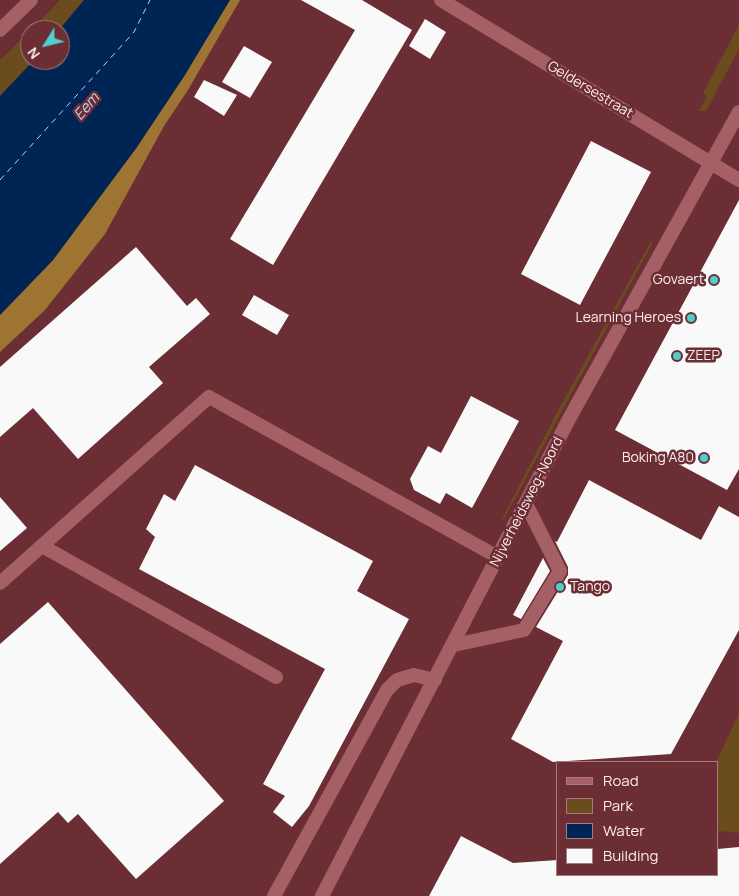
<!DOCTYPE html>
<html>
<head>
<meta charset="utf-8">
<style>
  body { margin:0 }
  #map { position:relative; width:739px; height:896px; overflow:hidden; background:#6c2e35; font-family:Manrope,sans-serif }
  canvas { display:block }
  .legend { position:absolute; left:556px; top:761px; width:162px; height:115px; box-sizing:border-box; background:#6c2e35; border:1px solid #a67a7e; margin:0; padding:6px 9px; list-style:none; font-size:15px; color:#fcebec }
  .legend li { display:flex; align-items:center; gap:10px; height:25px }
  .legend b { width:25px; border:1px solid #a67a7e }
  .north { position:absolute; left:20px; top:20px; width:50px; height:50px; box-sizing:border-box; background:#6c2e35; border:1px solid #a67a7e; border-radius:50%; rotate:234deg; font-size:14px; font-weight:700; line-height:20px; text-align:center; color:#fcebec }
  .north::after { content:''; display:block; margin:auto; width:18px; height:22px; background:#52cdcd; clip-path:polygon(50% 0,100% 100%,50% 72%,0 100%) }
</style>
</head>
<body>
<div id="map">
<canvas width="739" height="896"></canvas>
<ul class="legend">
<li><b style="height:6px;background:#a56065"></b>Road</li>
<li><b style="height:14px;background:#6b4d1d"></b>Park</li>
<li><b style="height:14px;background:#002555"></b>Water</li>
<li><b style="height:14px;background:#f9f9f9"></b>Building</li>
</ul>
<div class="north">N</div>
</div>
<script>
const context = document.querySelector('canvas').getContext('2d');
context.lineJoin = 'round';
function paint(path, color) {
  context.fillStyle = color;
  context.fill(path, 'evenodd');
}
function toPath(rows) {
  const path = new Path2D();
  for (const r of rows) {
    path.moveTo(r[0], r[1]);
    for (let i = 2; i < r.length; i += 2) path.lineTo(r[i], r[i + 1]);
  }
  return path;
}
function strokePath(path, color, width, dash) {
  context.strokeStyle = color;
  context.lineWidth = width;
  context.lineCap = dash ? 'butt' : 'round';
  context.setLineDash(dash || []);
  context.stroke(path);
}
function drawText(font, color, halo, rows, align = 'center') {
  context.font = font + ' Manrope,sans-serif';
  context.lineWidth = 5;
  context.setLineDash([]);
  context.textBaseline = 'middle';
  context.strokeStyle = halo;
  context.fillStyle = color;
  for (const [text, x, y, turn = 0] of rows) {
    context.save();
    context.translate(x, y);
    context.rotate((+turn || 0) * Math.PI / 180);
    context.textAlign = isNaN(turn) ? turn : align;
    if (halo) context.strokeText(text, 0, 0);
    context.fillText(text, 0, 0);
    context.restore();
  }
}
paint(toPath([
  [60,0,84,0,59,30,31,30],
  [739,25,739,49,706,111,699,111,707,96,703,93],
  [30,31,30,60,34,60,0,96,0,60],
  [651,241,652,244,504,519,502,519,553,420],
  [739,714,739,833,718,831,718,762,716,762]
]), '#6b4d1d');
paint(toPath([
  [230,0,240,0,188,90,164,126,105,234,45,310,0,352,0,315,53,260,137,147]
]), '#9e7433');
paint(toPath([
  [84,0,230,0,185,75,137,147,53,260,0,315,0,96,34,60,60,60,59,30]
]), '#002555');
strokePath(toPath([
  [0,180,134,32,150,0]
]), '#bad2f1', 1, [6, 5]);
paint(toPath([
  [301,0,362,0,412,30,273,265,230,239,355,30],
  [425,19,446,32,430,59,409,46],
  [244,46,272,62,250,98,222,82],
  [204,80,237,95,224,116,194,97],
  [591,141,651,172,580,305,521,274],
  [739,200,739,469,727,490,615,430],
  [136,247,187,306,196,298,210,314,149,367,163,383,78,459,33,408,0,437,0,367],
  [254,295,289,315,277,335,242,315],
  [471,396,519,421,472,508,446,493,440,504,414,490,410,479,428,446,441,453],
  [195,465,373,561,357,591,409,619,309,806,292,827,273,812,285,796,263,784,325,669,139,569,155,537,146,529,164,494,175,501],
  [589,480,701,540,719,506,739,517,739,630,671,754,553,762,511,739,563,641,536,627,568,575,568,567,555,541,557,542],
  [0,497,27,528,0,551],
  [543,558,550,571,521,619,513,615],
  [48,602,224,801,136,879,78,814,68,823,58,812,0,864,0,644],
  [461,836,513,863,558,860,558,875,718,875,718,849,739,847,739,896,429,896]
]), '#f9f9f9');
strokePath(toPath([
  [42,546,276,677],
  [0,583,209,397,498,557],
  [454,645,524,630,560,571,526,504],
  [274,896,387,690,397,680,414,675,435,680]
]), '#a56065', 14);
strokePath(toPath([
  [441,0,739,180],
  [0,30,31,0],
  [322,896,569,419,739,112]
]), '#a56065', 14);
for (const [x, y, r, color] of [
  [714,280,5,"#52cdcd"],
  [691,318,5,"#52cdcd"],
  [677,356,5,"#52cdcd"],
  [704,458,5,"#52cdcd"],
  [560,587,5,"#52cdcd"]
]) {
  const dot = new Path2D();
  dot.arc(x, y, r, 0, 2 * Math.PI);
  context.fillStyle = color;
  context.fill(dot);
  strokePath(dot, '#6c2e35', 2);
}
drawText('14px', '#fcebec', '#6c2e35', [
  ["Geldersestraat",590,90,31],
  ["Nijverheidsweg-Noord",527,502,-63]
]);
drawText('14px', '#fcebec', '#6c2e35', [
  ["Govaert",704,280],
  ["Learning Heroes",681,318],
  ["ZEEP",687,356,"left"],
  ["Boking A80",694,458],
  ["Tango",570,587,"left"]
], 'right');
drawText('italic 15px', '#bad2f1', '#6c2e35', [
  ["Eem",87,107,-49]
]);
</script>
</body>
</html>
